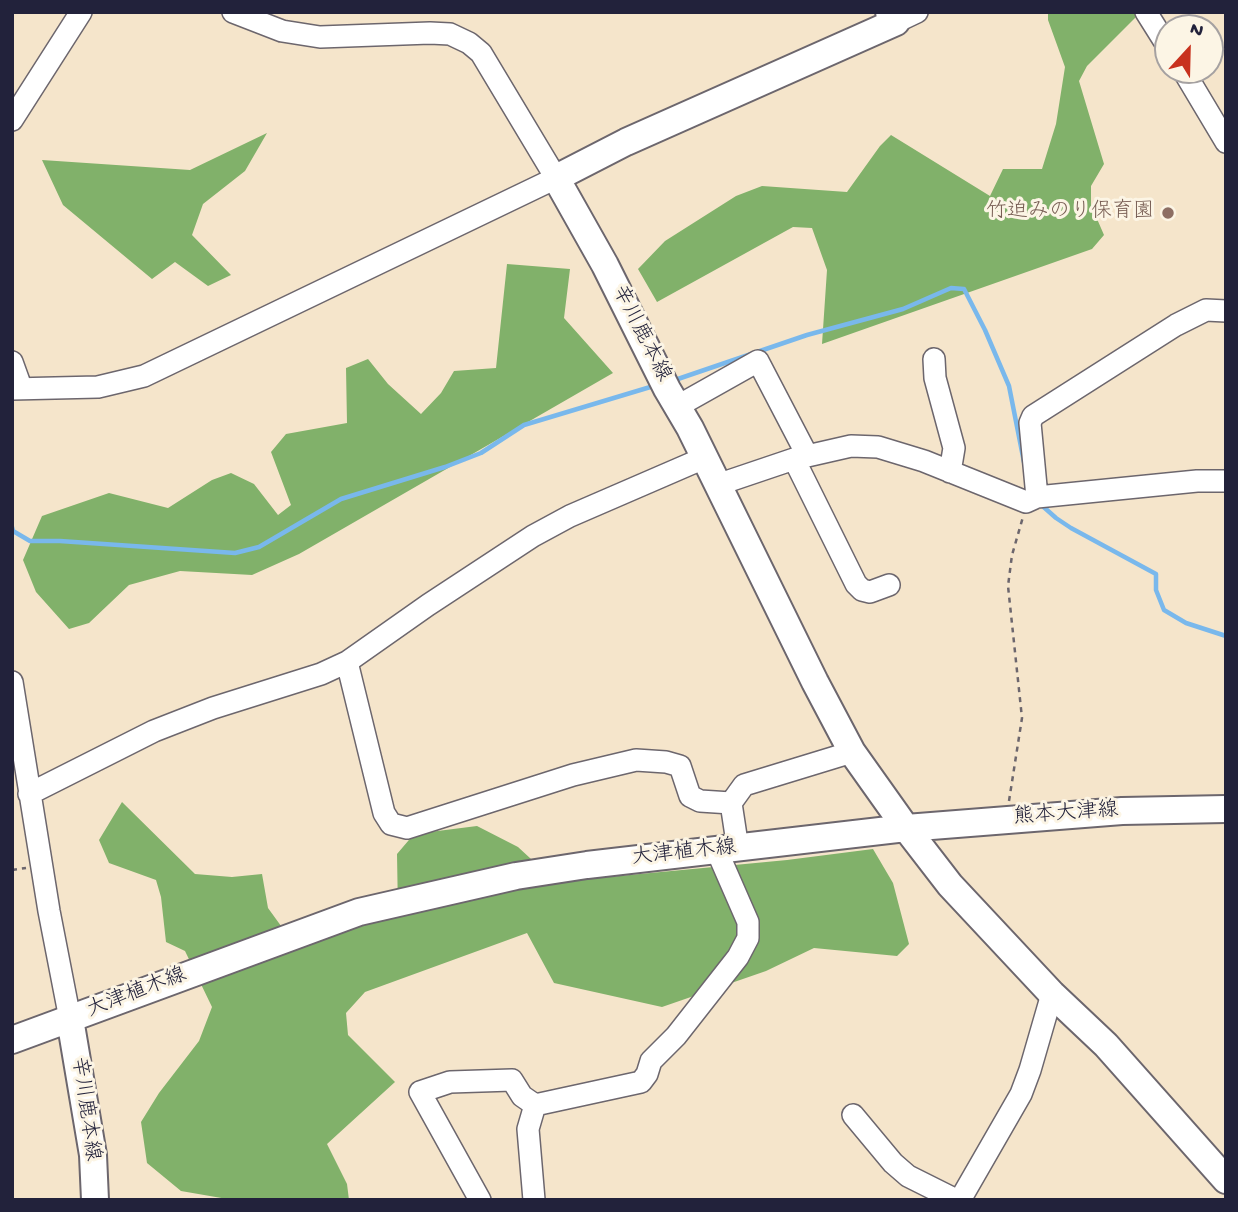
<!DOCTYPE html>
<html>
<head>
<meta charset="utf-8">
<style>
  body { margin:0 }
  #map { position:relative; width:1238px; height:1212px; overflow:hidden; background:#f5e5cb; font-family:"Gochi Hand",sans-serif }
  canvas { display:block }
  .frame { position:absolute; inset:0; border:14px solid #22223b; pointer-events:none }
  .north { position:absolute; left:1154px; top:14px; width:70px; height:70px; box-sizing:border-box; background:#fcf5e5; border:2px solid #a5a1a1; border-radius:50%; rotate:22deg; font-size:19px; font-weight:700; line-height:28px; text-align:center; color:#22223b }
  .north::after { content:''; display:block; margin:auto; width:24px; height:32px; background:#c8321e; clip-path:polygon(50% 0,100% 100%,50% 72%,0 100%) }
</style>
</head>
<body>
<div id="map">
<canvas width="1238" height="1212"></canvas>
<div class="frame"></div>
<div class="north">N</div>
</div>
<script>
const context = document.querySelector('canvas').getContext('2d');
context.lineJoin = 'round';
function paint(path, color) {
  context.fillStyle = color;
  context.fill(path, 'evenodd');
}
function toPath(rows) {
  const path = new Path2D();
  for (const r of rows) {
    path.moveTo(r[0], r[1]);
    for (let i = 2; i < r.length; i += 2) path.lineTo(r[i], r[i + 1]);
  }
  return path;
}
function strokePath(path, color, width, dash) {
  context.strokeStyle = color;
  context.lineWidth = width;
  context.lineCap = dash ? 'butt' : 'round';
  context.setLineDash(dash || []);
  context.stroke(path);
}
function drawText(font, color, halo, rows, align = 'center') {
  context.font = font + ' "Gochi Hand","Klee One",sans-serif';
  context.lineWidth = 6;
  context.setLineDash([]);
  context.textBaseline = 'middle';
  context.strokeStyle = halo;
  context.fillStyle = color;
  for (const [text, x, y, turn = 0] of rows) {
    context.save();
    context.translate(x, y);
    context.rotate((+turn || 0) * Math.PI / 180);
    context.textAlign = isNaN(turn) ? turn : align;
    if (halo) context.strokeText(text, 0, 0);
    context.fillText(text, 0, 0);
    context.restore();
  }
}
paint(toPath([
  [1048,12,1134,12,1137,16,1087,66,1079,81,1104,164,1091,186,1091,205,1104,235,1092,249,822,344,827,270,812,228,793,227,657,302,638,269,665,241,736,196,762,186,847,192,880,146,891,135,990,196,1003,169,1042,169,1056,124,1065,67,1048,20],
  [267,133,245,171,203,204,192,235,231,275,208,286,175,262,152,279,63,205,42,160,190,170],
  [507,264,570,269,564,318,613,373,299,554,252,575,180,571,129,585,89,623,69,629,36,592,23,560,42,516,109,493,168,508,212,480,231,473,254,484,278,515,291,505,271,452,286,434,347,423,346,368,368,359,388,384,421,414,441,393,454,371,496,368],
  [122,802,195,874,232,877,262,874,268,908,297,948,398,913,397,854,414,834,477,826,518,847,556,882,787,860,873,849,893,883,909,944,897,956,814,948,766,971,662,1007,554,983,527,933,365,992,346,1013,348,1035,395,1082,327,1144,347,1184,349,1200,233,1200,181,1191,147,1163,141,1122,159,1093,199,1041,212,1007,185,951,166,942,161,897,156,880,109,863,99,840]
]), '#81b16a');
strokePath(toPath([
  [672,381,807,335,903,309,951,288,964,289,985,330,1009,386,1024,462],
  [1038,502,1056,518,1071,528,1156,574,1156,590,1164,610,1186,623,1226,636],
  [12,527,13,531,30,541,60,541,235,553,259,547,341,499,445,467,481,453,524,425,657,385]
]), '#79b8ec', 4.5);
const minor = toPath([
  [1146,12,1168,47],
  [896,22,917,12],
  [1183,70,1226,142],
  [12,120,81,12],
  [934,359,935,378,954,448,950,472],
  [12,362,21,387],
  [12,389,98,387,144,376,556,178,481,53,469,43,450,34,430,33,320,37,282,31,233,12],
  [678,406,758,361,807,455],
  [794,459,856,584,862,590,870,592,889,585],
  [717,485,794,459,851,446,878,447,924,461,1026,502,1037,497,1197,481,1226,481],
  [1037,497,1030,423,1033,416,1176,325,1206,310,1226,311],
  [347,662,384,813,391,824,407,828,573,775,636,760,666,762,680,766,690,796,700,801,731,803],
  [12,682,49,911,70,1019],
  [29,794,154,731,213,708,321,674,347,662,428,605,533,536,570,516,704,458],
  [738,849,731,803,744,785,852,752],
  [853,1115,893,1163,908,1176,956,1200],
  [480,1200,420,1092,450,1082,512,1080,522,1096,535,1105],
  [534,1200,528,1129,535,1105,641,1082,647,1074,651,1061,676,1036,738,957,748,938,748,922,717,851],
  [960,1200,1021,1094,1030,1070,1052,994]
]);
const major = toPath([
  [889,12,896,22,626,142,556,178,605,265,667,389,690,428,815,682,852,752,906,828,950,885,1052,994,1106,1045,1226,1180],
  [70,1019,93,1155,95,1200],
  [12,1040,359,912,516,876,587,865,906,828,1122,811,1226,809]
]);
strokePath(minor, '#6c666d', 24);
strokePath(major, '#6c666d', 30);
strokePath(toPath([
  [1009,801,1022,718,1008,586,1012,555,1023,517],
  [12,870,26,868]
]), '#6c666d', 2.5, [5, 5]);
strokePath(minor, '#fff', 21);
strokePath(major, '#fff', 26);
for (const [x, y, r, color] of [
  [1168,213,7,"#8d6e63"]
]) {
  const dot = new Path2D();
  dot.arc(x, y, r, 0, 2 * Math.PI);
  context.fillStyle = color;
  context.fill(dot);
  strokePath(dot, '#fcf5e5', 2.5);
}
drawText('21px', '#785e54', '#fcf5e5', [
  ["竹迫みのり保育園",1154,213]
], 'right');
drawText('21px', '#22223b', '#fcf5e5', [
  ["辛川鹿本線",640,334,63],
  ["熊本大津線",1066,815,-4],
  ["大津植木線",684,854,-6],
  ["大津植木線",137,994,-21],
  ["辛川鹿本線",84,1109,82]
]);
</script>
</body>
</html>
